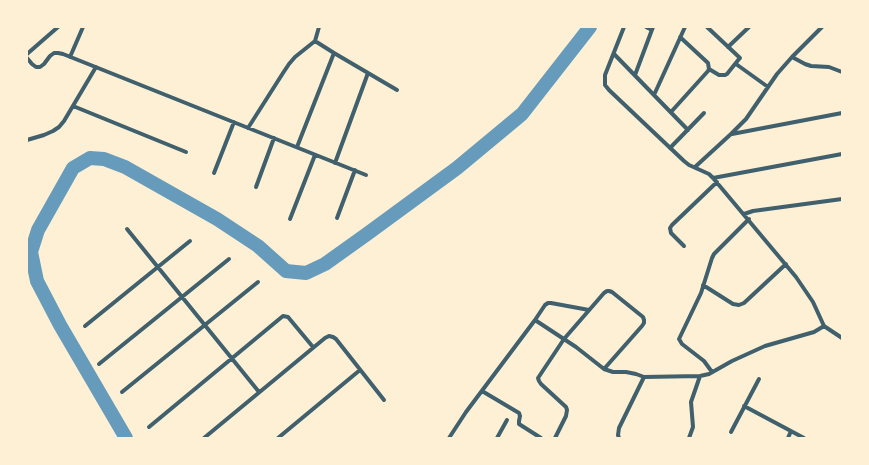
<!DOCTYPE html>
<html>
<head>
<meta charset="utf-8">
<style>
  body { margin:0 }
  #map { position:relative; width:869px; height:465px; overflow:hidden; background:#fdf0d5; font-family:Poppins,sans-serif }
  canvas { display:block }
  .frame { position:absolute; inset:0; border:28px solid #fdf0d5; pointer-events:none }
</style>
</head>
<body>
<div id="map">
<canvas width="869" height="465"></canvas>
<div class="frame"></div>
</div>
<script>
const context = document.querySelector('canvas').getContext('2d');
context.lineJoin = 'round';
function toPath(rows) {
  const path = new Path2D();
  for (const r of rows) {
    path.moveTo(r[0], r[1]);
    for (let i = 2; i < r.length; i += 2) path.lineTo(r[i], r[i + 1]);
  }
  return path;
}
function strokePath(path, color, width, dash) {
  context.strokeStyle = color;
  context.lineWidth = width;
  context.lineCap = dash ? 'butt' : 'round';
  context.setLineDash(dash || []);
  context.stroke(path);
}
strokePath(toPath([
  [126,438,60,325,37,281,31,252,38,230,73,168,90,158,104,159,125,167,217,219,258,246,286,271,306,273,325,264,367,234,457,168,522,114,590,27]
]), '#669bbc', 14);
strokePath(toPath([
  [624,27,605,75,605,85,609,90,684,161,689,165,709,174,713,178,796,277,813,302,824,326,842,338],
  [646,27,652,30],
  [707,27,740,58,739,59,727,74,725,75,719,75,709,69],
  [315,41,319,27],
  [728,47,749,27],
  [27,54,58,27],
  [614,54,688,130],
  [70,57,83,27],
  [792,57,805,64,811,66,829,67,842,72],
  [27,58,32,64,36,67,40,67,44,64,50,56,54,53,58,53,63,54,366,175],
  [736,64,768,87],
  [635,75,653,27],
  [654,95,685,27],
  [73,106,186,152],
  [671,112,708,71,709,69,708,63,680,37],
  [248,128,283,73,289,64,295,57,315,41,334,53],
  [732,134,842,113],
  [27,140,44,135,53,131,59,127,64,121,96,67],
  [297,147,334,53,397,90],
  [670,148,704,113],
  [335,163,368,73],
  [695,167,731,134,746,119,777,74,792,57,822,27],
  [214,173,234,122],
  [713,178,842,154],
  [256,187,274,138],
  [744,214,753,211,842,199],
  [337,218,355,170],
  [290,219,315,155],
  [127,229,259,392],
  [684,246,671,233,670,228,672,225,717,182],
  [703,285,733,304,739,305,744,303,786,264],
  [535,320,545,305,548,303,551,303,589,310],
  [85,326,190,241],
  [99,364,229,259],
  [712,372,704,361,682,344,679,339,701,293,712,258,714,254,749,219],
  [482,391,519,413,520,416,519,421,519,424,541,438],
  [122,392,258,282],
  [744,406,804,438],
  [149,427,283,316,288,317,313,347],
  [731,432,759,379],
  [204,438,325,338,329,336,333,337,336,339,384,400],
  [278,438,360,370],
  [449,438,466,412,535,320,576,347,604,369,613,372,626,372,636,374,644,377,700,376,709,374,732,361,765,346,814,332,824,326],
  [497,438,507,420],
  [555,438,566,416,567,410,566,407,541,384,539,381,538,378,564,339,604,293,607,291,609,291,612,292,643,317,644,320,644,323,642,326,604,369],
  [619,438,618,435,619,428,644,377],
  [689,438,693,427,691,402,700,376],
  [788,438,791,431]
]), '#3f606c', 4);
</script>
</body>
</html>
